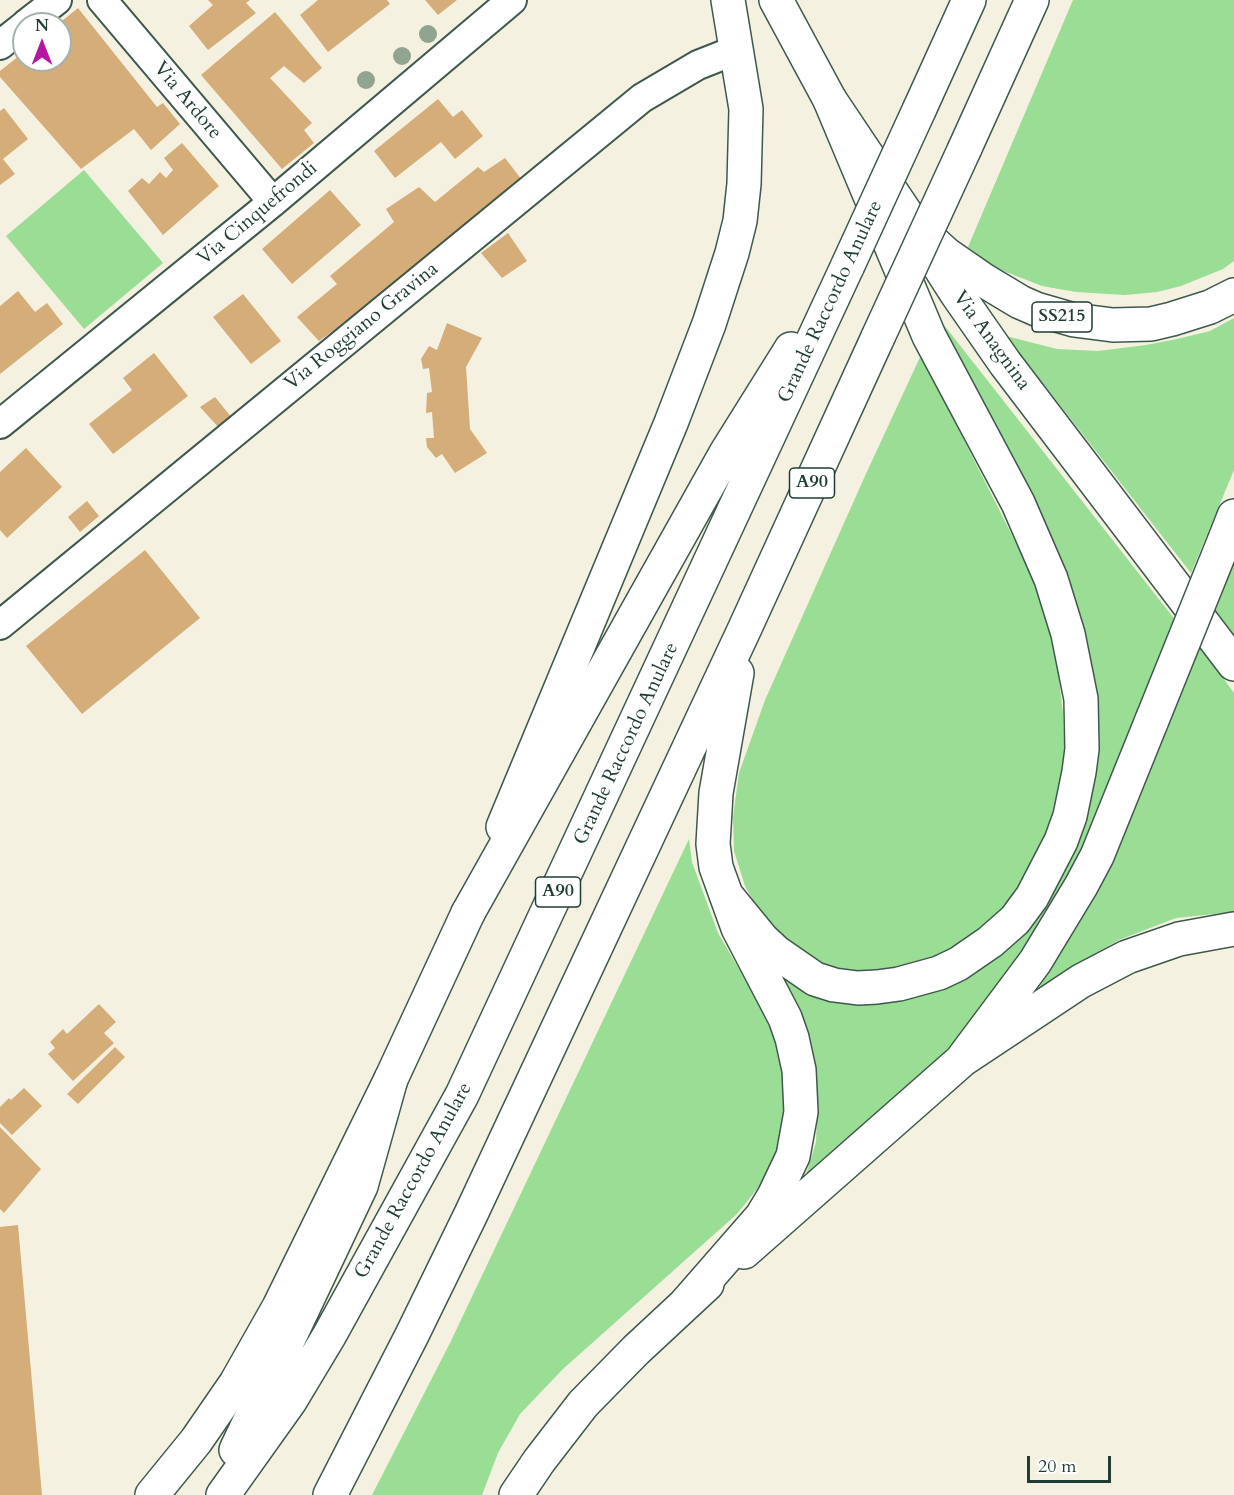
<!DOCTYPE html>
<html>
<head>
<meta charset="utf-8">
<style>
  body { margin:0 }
  #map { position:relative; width:1234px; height:1495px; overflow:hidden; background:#f4f1e0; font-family:Cardo,serif }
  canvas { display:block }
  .north { position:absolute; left:12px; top:12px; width:60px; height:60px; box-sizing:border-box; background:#fff; border:2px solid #a5b1ae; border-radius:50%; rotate:0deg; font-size:16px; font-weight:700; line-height:24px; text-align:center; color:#1f3d34 }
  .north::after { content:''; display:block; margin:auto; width:21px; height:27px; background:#b5179e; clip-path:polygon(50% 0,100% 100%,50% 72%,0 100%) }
  .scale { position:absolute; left:1027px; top:1456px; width:84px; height:27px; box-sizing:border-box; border:3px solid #1f3d34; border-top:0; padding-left:8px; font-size:18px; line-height:21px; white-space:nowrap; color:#1f3d34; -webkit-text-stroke:4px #fff; paint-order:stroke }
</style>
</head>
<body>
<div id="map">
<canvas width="1234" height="1495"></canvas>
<div class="north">N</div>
<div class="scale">20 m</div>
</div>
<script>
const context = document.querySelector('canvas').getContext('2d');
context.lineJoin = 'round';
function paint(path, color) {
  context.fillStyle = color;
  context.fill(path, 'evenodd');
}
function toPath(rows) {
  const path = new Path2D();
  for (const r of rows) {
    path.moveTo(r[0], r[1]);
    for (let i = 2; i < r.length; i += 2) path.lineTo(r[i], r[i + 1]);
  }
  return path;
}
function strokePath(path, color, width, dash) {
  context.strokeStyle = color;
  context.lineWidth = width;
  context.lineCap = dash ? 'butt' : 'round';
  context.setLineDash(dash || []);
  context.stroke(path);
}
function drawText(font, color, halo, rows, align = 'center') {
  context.font = font + ' Cardo,serif';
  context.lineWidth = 6;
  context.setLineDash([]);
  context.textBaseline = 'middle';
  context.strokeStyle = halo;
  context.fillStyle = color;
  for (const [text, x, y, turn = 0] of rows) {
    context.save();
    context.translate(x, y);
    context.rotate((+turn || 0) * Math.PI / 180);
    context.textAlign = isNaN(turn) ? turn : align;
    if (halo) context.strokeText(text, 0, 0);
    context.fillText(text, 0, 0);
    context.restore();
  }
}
paint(toPath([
  [1073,0,1234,0,1234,261,1223,269,1181,286,1157,292,1125,295,1076,292,1042,286,996,268,968,247],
  [84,170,163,263,84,329,6,236],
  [937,316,1176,621,1072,877,971,1025,915,1083,801,1191,816,1142,817,1115,816,1082,770,966,812,995,827,1000,865,1005,913,998,963,979,1006,951,1035,916,1090,704],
  [1234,318,1234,470,1191,573,1006,336,1057,349,1098,351,1146,345,1177,339,1210,331],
  [921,355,1033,577,1047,617,1058,670,1063,714,1065,767,1055,818,1013,903,953,952,878,974,842,970,820,963,787,945,761,915,745,886,734,851,733,817,739,773,765,700,865,476],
  [1234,562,1234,637,1215,612],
  [1197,642,1234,693,1234,912,1176,918,1119,940,1072,967,1037,991,1091,900],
  [689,839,692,862,718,933,760,1005,777,1045,782,1062,786,1104,779,1143,774,1160,761,1184,737,1214,563,1369,520,1414,498,1453,482,1495,372,1495,450,1343]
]), '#9add94');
paint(toPath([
  [208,0,250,0,246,3,256,13,208,50,189,26,213,5],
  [318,0,387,0,390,4,328,52,300,15],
  [425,0,457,0,438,15],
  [78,8,157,107,163,103,180,124,151,150,134,129,81,169,0,77,0,71,24,52,24,60,60,60,60,24,58,24],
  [275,12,322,68,304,83,284,66,270,78,312,123,304,130,314,143,282,169,201,75],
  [438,99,453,117,462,110,483,136,455,159,441,142,395,178,374,151],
  [4,108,28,139,3,159,15,174,0,185,0,111],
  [182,143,219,186,163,235,128,191,142,178,149,184,160,172,166,178,173,170,164,158],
  [505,158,522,180,480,211,453,236,361,311,319,341,297,317,337,284,330,276,394,222,386,209,419,187,435,202,478,167,484,172],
  [330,190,361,225,292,284,262,249],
  [508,233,527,261,502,278,481,253],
  [18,291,35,312,47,303,63,324,0,374,0,306],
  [243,294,281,341,251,364,213,317],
  [447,323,482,338,466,367,470,429,487,453,455,473,442,454,436,458,427,447,426,438,434,438,432,412,426,413,427,393,432,392,429,368,423,369,421,359,429,346,437,350],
  [154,353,188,396,113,454,89,424,132,390,123,378],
  [215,397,232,418,220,429,200,407],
  [26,448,62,487,7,538,0,530,0,472],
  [87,501,99,516,80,532,68,517],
  [145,550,200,618,82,714,26,646],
  [99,1004,116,1022,104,1033,114,1043,73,1081,48,1054,55,1048,50,1042,63,1029,67,1034],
  [115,1047,125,1057,78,1104,67,1094],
  [24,1088,42,1106,12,1135,0,1123,0,1107,9,1098,11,1100],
  [0,1127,41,1169,4,1213,0,1209],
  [18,1225,42,1495,0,1495,0,1227]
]), '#d4ad78');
const street = toPath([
  [102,0,273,202],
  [26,24,57,0],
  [0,45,24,26],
  [0,424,273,202,512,0],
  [0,625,642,98,698,65,736,50]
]);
const secondary = toPath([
  [918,233,957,294,1005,363,1234,664],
  [965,1058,1081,981,1127,957,1179,939,1234,929],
  [152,1495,196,1441,236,1383,279,1307,391,1079,468,913]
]);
const primary = toPath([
  [776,0,830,100,913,224,946,254,985,281,1020,302,1036,309,1074,320,1113,325,1151,324,1172,319,1210,307,1234,295],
  [1225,539,1234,516],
  [503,827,671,423,709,324,732,253,740,221,744,184,746,109,728,0],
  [744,1252,961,1061,1035,962,1081,886,1097,856,1152,720],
  [516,1495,539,1461,583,1404,636,1350,707,1284]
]);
const highway = toPath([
  [920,108,969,0],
  [965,148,1032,0],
  [726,895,762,939,776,952,815,979,834,985,858,988,877,987,899,984,939,973,958,964,990,942,1015,920,1032,897,1061,841,1070,816,1079,772,1082,749,1081,699,1068,634,1051,579,1018,503,929,336,830,100],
  [468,913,726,453,791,349],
  [687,1302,762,1216,774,1196,793,1156,801,1112,799,1070,792,1038,785,1018,738,928,716,867,713,844,716,793,737,673],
  [236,1450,361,1186,391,1079],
  [223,1495,290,1401,329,1336,462,1095,848,265],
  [330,1495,412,1335,471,1214,745,628,878,337]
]);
strokePath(street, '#3f584e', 32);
strokePath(secondary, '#3f584e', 36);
strokePath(primary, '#3f584e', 36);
strokePath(highway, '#3f584e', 36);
strokePath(street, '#fff', 28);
strokePath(secondary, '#fff', 33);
strokePath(primary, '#fff', 33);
strokePath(highway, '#fff', 33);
const primaryBridge = toPath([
  [1152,720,1225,539]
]);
const highwayBridge = toPath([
  [848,265,920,108],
  [878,337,965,148]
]);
strokePath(primaryBridge, '#3f584e', 36, []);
strokePath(highwayBridge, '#3f584e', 36, []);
strokePath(primaryBridge, '#fff', 33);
strokePath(highwayBridge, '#fff', 33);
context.fillStyle = '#90a48f';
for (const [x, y] of [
  [428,34],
  [402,56],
  [366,80]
]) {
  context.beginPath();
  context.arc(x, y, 9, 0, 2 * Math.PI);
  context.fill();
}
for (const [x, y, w] of [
  [1062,317,60],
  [812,483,45],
  [558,892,45]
]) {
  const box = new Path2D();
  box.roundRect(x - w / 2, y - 15, w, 30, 4.5);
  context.fillStyle = '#fff';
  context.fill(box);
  strokePath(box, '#1f3d34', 1.5);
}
drawText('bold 18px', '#1f3d34', null, [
  ["SS215",1062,317],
  ["A90",812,483],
  ["A90",558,892]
]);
drawText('20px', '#1f3d34', '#fff', [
  ["Via Ardore",187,101,50],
  ["Via Cinquefrondi",258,214,-40],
  ["Grande Raccordo Anulare",831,302,-65],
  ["Via Roggiano Gravina",362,327,-39],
  ["Via Anagnina",991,341,54],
  ["Grande Raccordo Anulare",627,744,-65],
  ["Grande Raccordo Anulare",414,1181,-61]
]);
</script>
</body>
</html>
